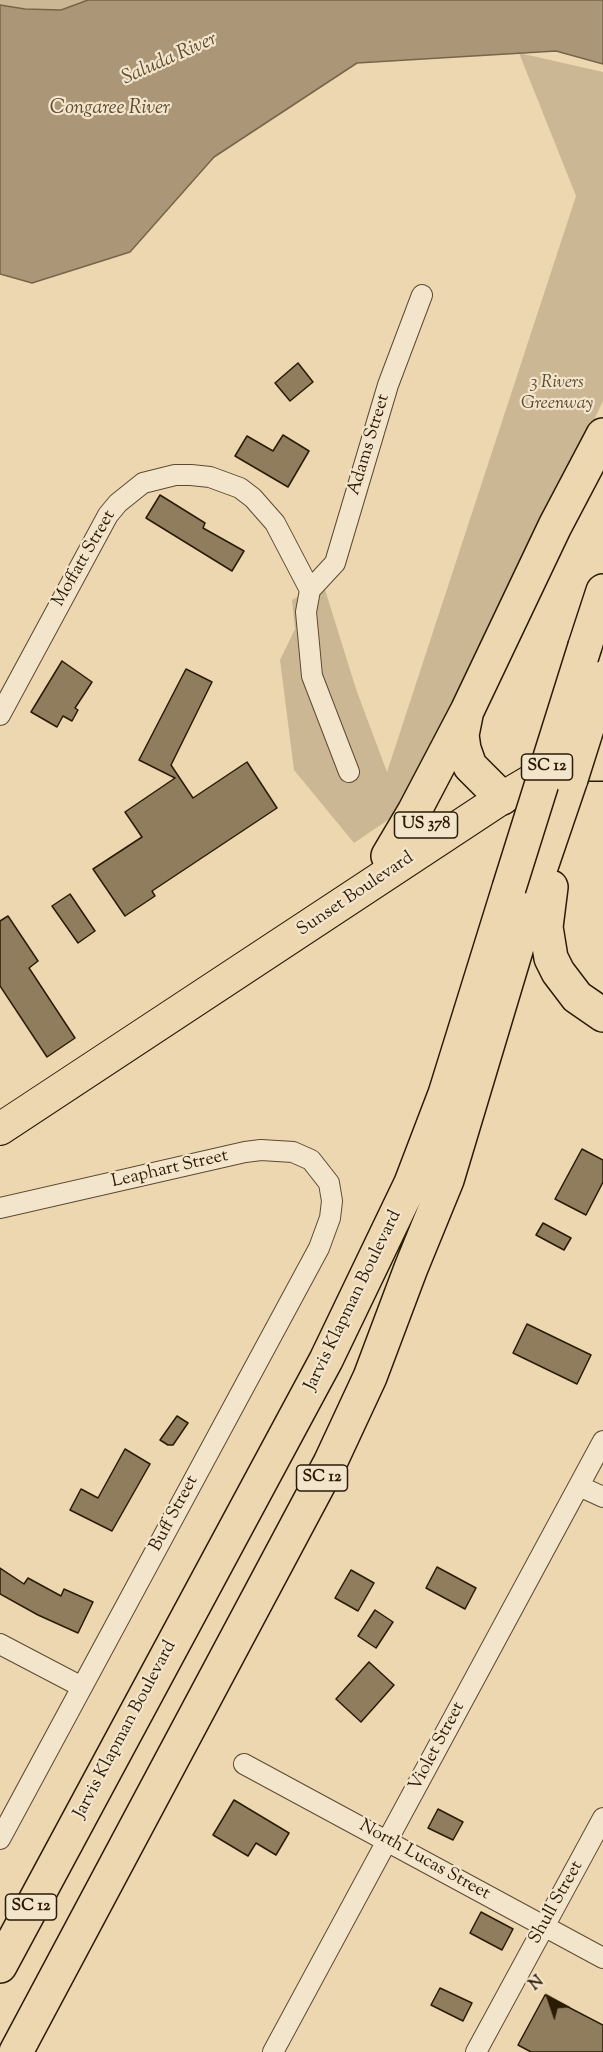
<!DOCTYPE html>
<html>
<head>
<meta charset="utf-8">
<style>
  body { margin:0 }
  #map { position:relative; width:603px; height:2052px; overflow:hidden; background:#edd7b1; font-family:"Sorts Mill Goudy",serif }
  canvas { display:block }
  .north { position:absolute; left:519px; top:1968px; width:60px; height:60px; -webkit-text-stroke:4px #f3e5cc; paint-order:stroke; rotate:320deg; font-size:16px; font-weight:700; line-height:24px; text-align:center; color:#2b1b05 }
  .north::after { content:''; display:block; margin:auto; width:21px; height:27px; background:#2b1b05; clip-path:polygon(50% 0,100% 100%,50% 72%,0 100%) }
</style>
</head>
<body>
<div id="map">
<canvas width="603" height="2052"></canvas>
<div class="north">N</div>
</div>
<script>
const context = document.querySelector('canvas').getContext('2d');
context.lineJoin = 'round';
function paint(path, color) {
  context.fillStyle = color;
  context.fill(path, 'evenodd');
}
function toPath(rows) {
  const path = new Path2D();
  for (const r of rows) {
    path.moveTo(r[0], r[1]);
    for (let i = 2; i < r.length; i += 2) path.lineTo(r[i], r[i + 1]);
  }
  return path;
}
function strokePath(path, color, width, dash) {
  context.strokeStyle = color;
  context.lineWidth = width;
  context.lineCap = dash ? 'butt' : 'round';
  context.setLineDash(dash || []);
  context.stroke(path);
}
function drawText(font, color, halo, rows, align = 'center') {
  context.font = font + ' "Sorts Mill Goudy",serif';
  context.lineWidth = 4.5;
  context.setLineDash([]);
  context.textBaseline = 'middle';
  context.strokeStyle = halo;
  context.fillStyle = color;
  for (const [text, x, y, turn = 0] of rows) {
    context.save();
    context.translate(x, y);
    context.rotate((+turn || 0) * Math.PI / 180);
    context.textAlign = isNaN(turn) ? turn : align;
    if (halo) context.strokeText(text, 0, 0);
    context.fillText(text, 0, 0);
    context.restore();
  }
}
paint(toPath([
  [0,0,88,0,61,10,25,9,0,5],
  [519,53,603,72,603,401,410,805,354,843,294,770,280,660,295,629,292,600,323,583,356,689,387,772,576,196]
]), '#ccb794');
const water = toPath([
  [88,0,603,0,603,64,556,51,357,63,214,157,130,252,32,283,0,274,0,5,25,9,61,10,88,0]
]);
paint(water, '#ab9777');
strokePath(water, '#786549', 1.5);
const building = toPath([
  [298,363,313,382,290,401,275,383,298,363],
  [283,435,309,451,288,487,235,456,247,436,273,451,283,435],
  [160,495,205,523,203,528,244,551,232,571,146,518,160,495],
  [62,661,92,682,75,708,78,710,72,721,63,716,57,727,31,712,62,661],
  [186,669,212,682,171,765,193,798,247,762,277,808,152,891,155,896,125,916,93,869,142,837,125,812,175,778,139,760,186,669],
  [70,894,95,931,78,943,52,906,70,894],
  [8,916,38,961,29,968,75,1038,47,1057,0,986,0,921,8,916],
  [582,1149,603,1160,603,1182,586,1215,555,1199,582,1149],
  [543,1223,571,1238,564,1250,536,1235,543,1223],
  [527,1324,591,1355,577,1384,513,1353,527,1324],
  [177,1416,188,1423,173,1445,168,1445,160,1440,177,1416],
  [125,1449,150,1464,112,1531,70,1510,81,1489,98,1498,125,1449],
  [437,1567,476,1588,465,1609,426,1588,437,1567],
  [0,1568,24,1584,28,1578,61,1596,64,1589,93,1602,78,1633,38,1615,0,1594,0,1568],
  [351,1570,374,1583,358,1611,335,1598,351,1570],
  [375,1610,393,1622,376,1648,358,1636,375,1610],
  [369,1662,394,1685,361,1722,336,1699,369,1662],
  [234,1800,289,1833,276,1855,256,1843,248,1856,213,1835,234,1800],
  [438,1809,463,1822,453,1840,428,1828,438,1809],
  [481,1912,513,1929,502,1950,470,1933,481,1912],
  [440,1988,472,2003,463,2021,431,2005,440,1988],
  [545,1995,603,2025,603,2052,531,2052,518,2045,545,1995]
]);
paint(building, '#907d5e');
strokePath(building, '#2b1b05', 1.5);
const street = toPath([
  [310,590,335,563,388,385,422,295],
  [310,590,306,612,312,676,349,772],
  [0,715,108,515,118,503,143,483,175,475,191,475,210,477,240,488,253,498,275,523,310,590],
  [0,1208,245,1152,261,1150,293,1152,311,1160,329,1183,332,1201,330,1218,319,1248,0,1839],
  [579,1486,603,1497],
  [0,1644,82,1687],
  [244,1764,603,1958],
  [273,2052,603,1441],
  [476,2052,603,1818]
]);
const primary = toPath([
  [0,1129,502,798,536,778,603,742]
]);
const highway = toPath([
  [585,646,603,591],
  [466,715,462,735,464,749,470,766,502,798],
  [561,764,603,764],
  [388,856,414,812,467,711,555,526,603,435],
  [551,887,546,927,551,958,558,972,577,997,603,1015],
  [0,1966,326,1360,411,1183,445,1094,509,888],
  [16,2052,330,1463,370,1377,411,1268,447,1180,541,867,571,779]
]);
strokePath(street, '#5c4a30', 22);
strokePath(primary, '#2b1b05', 34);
strokePath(highway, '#2b1b05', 36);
strokePath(street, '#f3e5cc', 20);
strokePath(primary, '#edd7b1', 32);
strokePath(highway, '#edd7b1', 33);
const highwayBridge = toPath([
  [571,779,603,678],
  [509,888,585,646]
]);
strokePath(highwayBridge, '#2b1b05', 36, []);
strokePath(highwayBridge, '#edd7b1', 33);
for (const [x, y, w] of [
  [547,767,51],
  [426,825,63],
  [322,1478,51],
  [31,1907,51]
]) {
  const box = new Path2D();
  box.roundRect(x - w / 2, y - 13, w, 26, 4.5);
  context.fillStyle = '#f3e5cc';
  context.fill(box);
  strokePath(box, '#2b1b05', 1.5);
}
drawText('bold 16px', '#2b1b05', null, [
  ["SC 12",547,767],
  ["US 378",426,825],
  ["SC 12",322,1478],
  ["SC 12",31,1907]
]);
drawText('italic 18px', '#5b4a30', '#f3e5cc', [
  ["3 Rivers",557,384],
  ["Greenway",557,405]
]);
drawText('18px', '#2b1b05', '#f3e5cc', [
  ["Adams Street",370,445,-73],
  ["Moffatt Street",85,559,-60],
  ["Sunset Boulevard",356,895,-34],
  ["Leaphart Street",170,1170,-13],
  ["Jarvis Klapman Boulevard",354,1301,-64],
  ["Buff Street",175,1514,-62],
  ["Jarvis Klapman Boulevard",126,1730,-62],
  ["Violet Street",438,1747,-62],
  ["North Lucas Street",424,1861,29],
  ["Shull Street",557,1903,-61]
]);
drawText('italic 20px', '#5e4d33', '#f3e5cc', [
  ["Saluda River",170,60,-24],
  ["Congaree River",110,110]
]);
</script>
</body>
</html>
